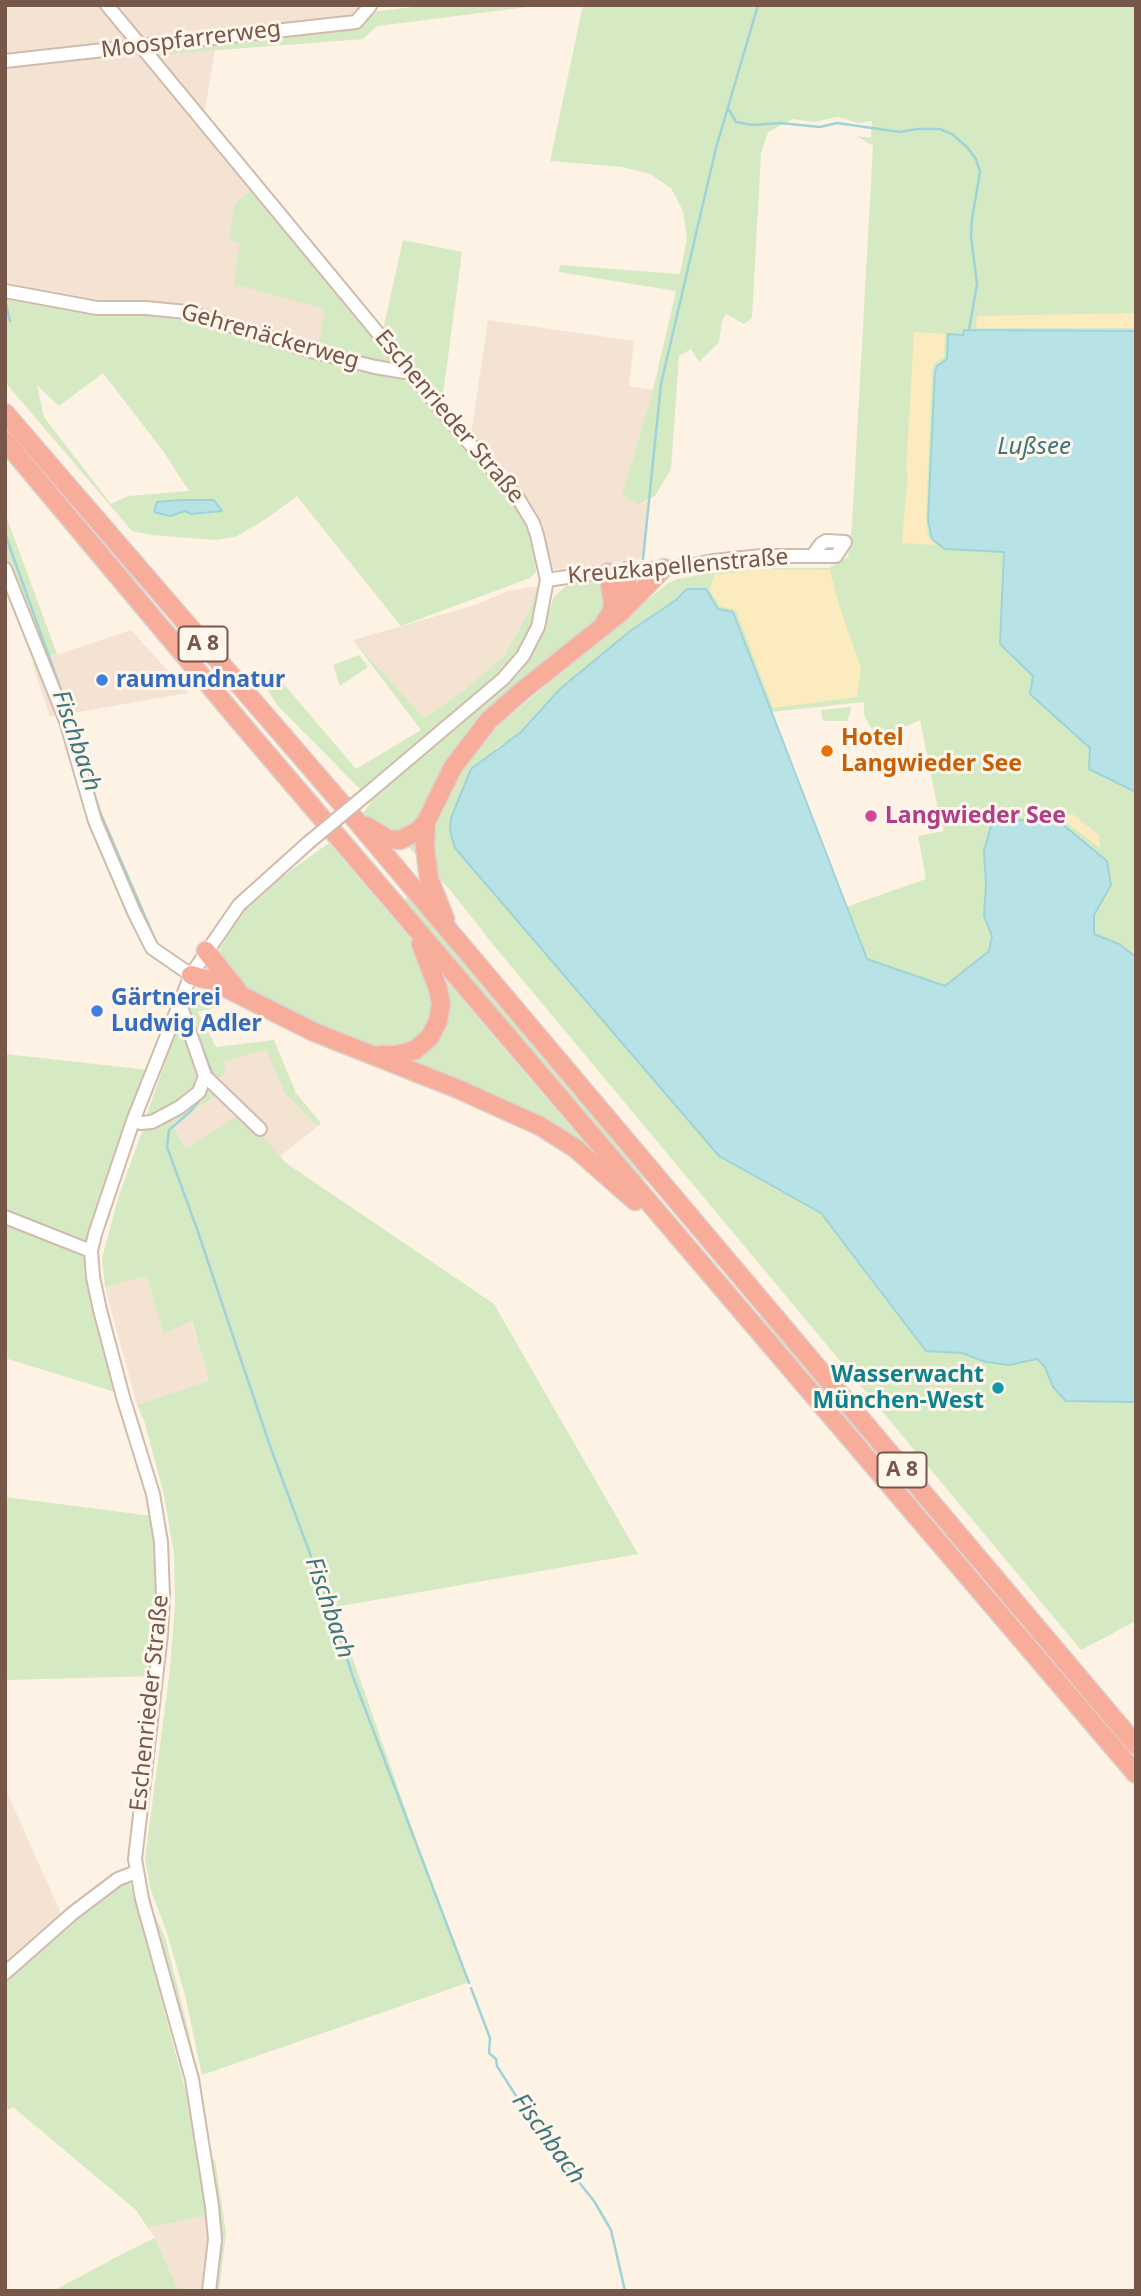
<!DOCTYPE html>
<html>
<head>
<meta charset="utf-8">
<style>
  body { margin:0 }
  #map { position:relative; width:1141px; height:2296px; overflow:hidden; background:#fdf2e4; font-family:"Noto Sans",sans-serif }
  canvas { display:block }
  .frame { position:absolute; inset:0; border:7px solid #765749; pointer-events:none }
</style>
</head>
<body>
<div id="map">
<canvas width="1141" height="2296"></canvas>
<div class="frame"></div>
</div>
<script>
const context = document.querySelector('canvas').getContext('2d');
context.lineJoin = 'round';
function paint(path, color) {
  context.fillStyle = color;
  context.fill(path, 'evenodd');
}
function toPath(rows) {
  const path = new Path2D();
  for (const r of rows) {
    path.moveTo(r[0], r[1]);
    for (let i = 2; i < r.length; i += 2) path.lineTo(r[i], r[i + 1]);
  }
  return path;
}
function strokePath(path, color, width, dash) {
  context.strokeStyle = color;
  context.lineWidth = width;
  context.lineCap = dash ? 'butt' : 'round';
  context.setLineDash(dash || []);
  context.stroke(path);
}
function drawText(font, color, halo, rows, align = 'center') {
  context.font = font + ' "Noto Sans",sans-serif';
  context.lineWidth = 6;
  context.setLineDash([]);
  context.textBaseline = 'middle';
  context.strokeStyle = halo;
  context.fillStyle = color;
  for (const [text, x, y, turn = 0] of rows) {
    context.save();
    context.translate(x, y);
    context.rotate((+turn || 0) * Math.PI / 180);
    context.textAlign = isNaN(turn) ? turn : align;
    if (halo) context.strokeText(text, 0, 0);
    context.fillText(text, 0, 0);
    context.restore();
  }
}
paint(toPath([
  [5,5,361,5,361,10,376,26,363,39,215,50,205,109,201,120,252,181,251,190,236,203,240,242,326,309,319,341,323,342,320,355,5,294],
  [488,320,634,341,629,386,653,390,622,495,638,505,649,501,643,559,549,570,537,513,510,474,467,433,472,428],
  [537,586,530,609,505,655,464,690,424,718,353,640,475,605,508,591],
  [131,630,188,693,50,717,32,663],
  [266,1050,285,1094,318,1126,279,1157,242,1114,186,1149,172,1124,223,1092,215,1080,222,1062],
  [147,1276,163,1332,191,1320,209,1381,137,1405,105,1287],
  [5,1788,63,1918,5,1969],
  [207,2215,210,2239,203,2291,179,2291,155,2238,148,2228]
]), '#f4e3d3');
paint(toPath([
  [432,5,544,5,377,26,363,39,166,54,157,59,151,51,357,27,378,11],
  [583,5,1136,5,1136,331,964,330,964,335,947,360,935,372,928,520,930,530,945,548,1005,552,1000,644,1033,676,1030,694,1090,748,1089,769,1136,792,1136,957,1119,944,1094,934,1094,915,1111,885,984,851,986,885,984,916,992,936,989,950,945,986,866,959,846,907,926,879,918,836,944,831,939,815,920,720,877,739,864,715,864,702,771,712,733,612,718,609,687,589,676,600,630,631,560,689,521,732,496,748,455,848,719,1156,821,1213,926,1351,962,1353,986,1362,1014,1363,1037,1359,1045,1367,1053,1387,1066,1401,1136,1402,1136,1621,1081,1650,495,947,451,891,395,833,374,825,363,813,384,785,509,679,543,628,554,597,568,584,584,580,598,583,602,588,608,612,538,674,469,757,499,725,623,621,641,597,646,601,667,584,677,579,709,573,765,568,829,568,848,557,852,524,873,146,857,136,871,138,872,121,858,123,838,117,814,122,793,119,768,132,761,153,752,318,744,324,726,314,722,321,719,342,699,362,691,349,679,356,671,469,655,496,638,505,622,495,653,390,676,291,559,272,560,265,680,274,687,238,683,211,671,188,650,174,622,167,550,161],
  [251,190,399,366,321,351,323,343,319,341,325,309,234,284,240,243,230,240,233,214,236,203],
  [403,240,462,252,442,402,383,330],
  [5,294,172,312,408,378,514,501,525,520,532,537,536,572,530,578,401,626,297,496,266,519,235,537,215,540,152,535,132,531,5,382],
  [103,373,163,451,189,491,128,496,111,504,44,417,37,385,59,406],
  [180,500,213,500,221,511,191,514,185,511],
  [5,513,57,654,45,658,5,556],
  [537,586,541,592,531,632,518,656,501,676,361,790,278,706,256,673,272,670,356,769,421,730,353,640,424,718,464,690,505,655,530,609],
  [359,655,368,667,340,686,333,665],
  [851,707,850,714,847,721,823,721,821,710],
  [329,843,604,1166,553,1129,271,1009,250,993,223,964,220,949,240,913,261,892],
  [411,894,649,1176,640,1182,402,902],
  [192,1002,224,1005,198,1012,216,1047,274,1040,296,1093,321,1123,318,1126,285,1094,266,1050,223,1062,226,1073,215,1080,224,1091,172,1124,186,1149,242,1113,286,1163,494,1304,638,1554,335,1607,438,1903,470,1982,202,2075,185,1995,166,1930,150,1888,145,1858,169,1677,175,1605,174,1554,164,1495,144,1420,137,1405,209,1381,192,1321,163,1333,147,1276,105,1287,102,1258,119,1195,142,1132,180,1108,208,1074,186,1013],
  [180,1019,202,1077,192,1093,160,1112,146,1117],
  [5,1054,148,1070,113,1159,84,1252,85,1270,115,1392,5,1358],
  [762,1314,1136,1754,1136,1762,757,1319],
  [5,1497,152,1516,159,1573,153,1676,5,1680],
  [129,1879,191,2111,207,2215,148,2228,136,2210,13,2107,5,2112,5,1977,74,1915],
  [149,1904,165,1937,190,2037,195,2067],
  [210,2156,215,2161,226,2233,219,2291,212,2291],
  [155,2238,179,2291,53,2291,126,2252]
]), '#d5eac3');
paint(toPath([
  [1136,313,1136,328,976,328,977,316],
  [914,332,945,334,944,357,935,363,932,370,926,519,928,536,935,545,902,543,908,473,906,472],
  [761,569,830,570,839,605,861,669,857,697,773,708,736,610,720,606,710,590,714,575],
  [1071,813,1099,835,1100,848,1062,819]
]), '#fcebbf');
const water = toPath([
  [964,330,1136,331,1136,792,1089,769,1090,748,1030,694,1033,676,1000,644,1004,552,945,549,932,539,928,520,935,372,937,366,947,359,948,334,963,335,964,330],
  [180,500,214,500,222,511,191,514,185,511,170,516,154,512,157,502,180,500],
  [687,589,706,589,718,609,733,612,867,959,945,986,989,951,992,936,984,916,986,885,984,851,991,826,1009,819,1061,823,1107,861,1111,885,1094,915,1094,934,1119,944,1136,957,1136,1402,1066,1401,1053,1387,1045,1367,1037,1359,1009,1365,986,1362,962,1353,926,1351,821,1213,719,1156,455,848,450,831,451,818,471,769,521,732,560,689,630,631,676,600,687,589]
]);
paint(water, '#b8e3e6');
strokePath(water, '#9fd3d8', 2);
strokePath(toPath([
  [729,110,736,122,752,125,780,123,820,127,837,123,900,132,917,129,940,129,952,134,967,147,976,159,980,172,972,219,971,236,977,284,969,330],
  [5,300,10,321],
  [5,534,69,712],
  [643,559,661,384,716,148,758,5],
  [80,749,100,812,157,944],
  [193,1023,213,1076],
  [200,1099,191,1111,169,1130,167,1147,197,1229,270,1446,332,1613,353,1677,469,1983],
  [471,1988,490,2038,489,2053,496,2059,497,2066,539,2132,594,2201,611,2230,625,2291]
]), '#9fd3d8', 2.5);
const minor = toPath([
  [107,5,463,436,518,498,533,523,537,535,547,580,538,627,523,656,503,679,367,794],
  [5,61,356,22,370,6],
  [5,291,97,308,146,308,187,312,315,352,375,367,405,372,409,370],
  [5,569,66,721,95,821,134,912,152,948,191,975],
  [547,580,587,574,688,566,713,561,762,556,836,556,845,542,826,541,821,544,813,555,809,556],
  [205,1076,260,1129],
  [133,1121,141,1123,152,1122,180,1107,199,1092,205,1076,179,1001],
  [5,1217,91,1251],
  [5,1973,73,1913,118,1879,136,1872],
  [209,2291,215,2239,212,2206,192,2079,142,1899,135,1859,161,1634,163,1596,161,1542,153,1494,123,1397,100,1310,93,1277,91,1251,95,1234,133,1121,191,975,239,905,308,843]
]);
const highway = toPath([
  [5,413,354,818,1136,1745],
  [5,441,240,722,1136,1774],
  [622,609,625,600,628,571],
  [605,622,611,613,613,603,608,572],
  [426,822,425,847,429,879,445,919],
  [366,826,388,839,400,840,418,831,426,822,453,767,489,720,522,691,621,612,664,568],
  [206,951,238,991],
  [191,975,212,981,314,1032,458,1089,540,1126,575,1148,635,1201],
  [380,1055,398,1055,415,1050,430,1037,438,1021,441,1004,438,989,421,944]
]);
strokePath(minor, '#d0bbad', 16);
strokePath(highway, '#dbd3d0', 21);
strokePath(minor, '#fff', 12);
strokePath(highway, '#f8ad9a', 18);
const minorBridge = toPath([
  [308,843,367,794]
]);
strokePath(minorBridge, '#d0bbad', 16, []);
strokePath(minorBridge, '#fff', 12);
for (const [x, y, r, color] of [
  [102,680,7,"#3f7fe0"],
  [827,751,7,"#e8710a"],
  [871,816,7,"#d1479c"],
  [97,1011,7,"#3f7fe0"],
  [998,1388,7,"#0f9aa8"]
]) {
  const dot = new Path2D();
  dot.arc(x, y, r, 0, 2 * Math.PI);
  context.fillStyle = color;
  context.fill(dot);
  strokePath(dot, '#fff6eb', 2.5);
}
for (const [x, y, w] of [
  [203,644,49],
  [902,1470,49]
]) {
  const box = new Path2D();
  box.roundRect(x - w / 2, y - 17.5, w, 35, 5);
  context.fillStyle = '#fff6eb';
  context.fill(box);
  strokePath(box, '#765749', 2);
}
drawText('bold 21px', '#765749', null, [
  ["A 8",203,644],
  ["A 8",902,1470]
]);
drawText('23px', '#765749', '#fff6eb', [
  ["Moospfarrerweg",191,40,-7],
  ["Gehrenäckerweg",270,337,16],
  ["Eschenrieder Straße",449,417,50],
  ["Kreuzkapellenstraße",678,567,-5],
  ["Eschenrieder Straße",150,1703,-84]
]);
drawText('bold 23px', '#366cbe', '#fff6eb', [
  ["raumundnatur",116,680],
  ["Gärtnerei",111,998],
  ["Ludwig Adler",111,1024]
], 'left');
drawText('bold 23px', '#c56008', '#fff6eb', [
  ["Hotel",841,738],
  ["Langwieder See",841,764]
], 'left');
drawText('bold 23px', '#b23c85', '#fff6eb', [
  ["Langwieder See",885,816]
], 'left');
drawText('bold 23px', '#0d838f', '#fff6eb', [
  ["Wasserwacht",984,1375],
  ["München-West",984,1401]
], 'right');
drawText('italic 24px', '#3c757c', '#fff6eb', [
  ["Lußsee",1034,447],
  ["Fischbach",76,741,71],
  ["Fischbach",329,1608,71],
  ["Fischbach",548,2139,54]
]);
</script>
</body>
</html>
